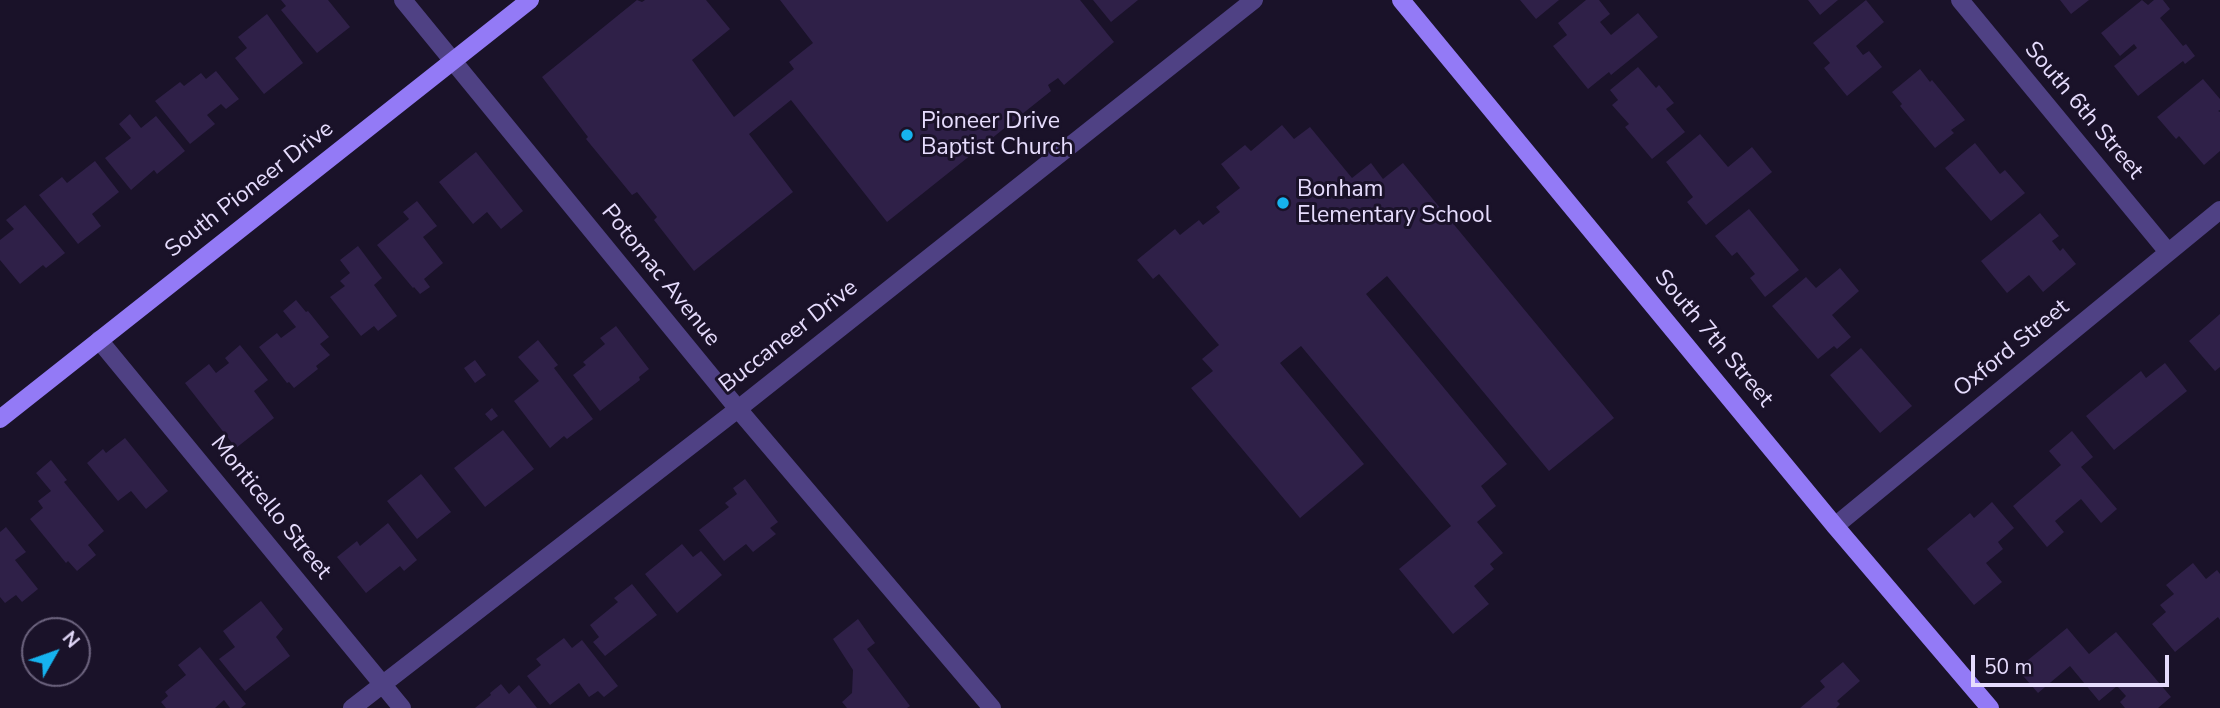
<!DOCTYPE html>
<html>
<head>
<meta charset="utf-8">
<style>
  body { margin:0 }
  #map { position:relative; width:2220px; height:708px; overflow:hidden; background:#1a1229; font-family:"Nunito Sans",sans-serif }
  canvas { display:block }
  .north { position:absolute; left:21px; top:617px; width:70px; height:70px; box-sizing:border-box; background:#1a1229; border:2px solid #6c637e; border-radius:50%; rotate:50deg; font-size:19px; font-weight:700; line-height:28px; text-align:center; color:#e6dcfd }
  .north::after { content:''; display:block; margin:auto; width:24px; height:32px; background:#16b3ef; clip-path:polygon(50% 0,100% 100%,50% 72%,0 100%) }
  .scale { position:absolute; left:1971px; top:655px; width:198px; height:32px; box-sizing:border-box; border:4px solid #e6dcfd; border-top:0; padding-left:9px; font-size:21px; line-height:24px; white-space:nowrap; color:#e6dcfd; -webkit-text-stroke:5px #1a1229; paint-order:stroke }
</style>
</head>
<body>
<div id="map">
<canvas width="2220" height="708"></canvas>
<div class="north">N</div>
<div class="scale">50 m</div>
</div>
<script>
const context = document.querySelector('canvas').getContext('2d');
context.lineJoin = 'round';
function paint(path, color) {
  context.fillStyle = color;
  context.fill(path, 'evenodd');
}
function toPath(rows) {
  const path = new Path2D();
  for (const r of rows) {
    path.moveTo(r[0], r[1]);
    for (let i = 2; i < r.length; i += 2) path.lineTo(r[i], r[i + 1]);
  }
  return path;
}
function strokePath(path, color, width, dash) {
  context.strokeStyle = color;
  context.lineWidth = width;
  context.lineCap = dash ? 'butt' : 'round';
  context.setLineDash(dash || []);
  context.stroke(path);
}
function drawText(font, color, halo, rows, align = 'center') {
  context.font = font + ' "Nunito Sans",sans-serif';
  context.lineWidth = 6;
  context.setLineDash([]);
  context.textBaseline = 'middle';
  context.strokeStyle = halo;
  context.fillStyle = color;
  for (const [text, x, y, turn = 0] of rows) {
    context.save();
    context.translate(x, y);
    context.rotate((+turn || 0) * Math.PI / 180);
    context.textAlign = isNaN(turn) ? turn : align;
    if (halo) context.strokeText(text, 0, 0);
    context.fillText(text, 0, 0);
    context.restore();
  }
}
paint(toPath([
  [281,0,328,0,350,27,317,53,281,10,286,6],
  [637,0,642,2,645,0,706,0,730,29,692,60,734,117,794,69,789,62,813,43,780,0,1080,0,1114,42,1064,85,1058,78,1048,85,1051,91,887,222,791,100,749,134,793,192,694,271,654,220,657,217,637,192,632,195,586,139,588,137,542,77],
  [1093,0,1138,0,1111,22],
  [1520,0,1559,0,1536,19],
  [1586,0,1599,0,1610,14,1600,22,1611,35,1638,13,1658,37,1611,75,1609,72,1588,89,1553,46,1567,35,1558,23],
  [1808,0,1838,0,1820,15],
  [1866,0,1884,22,1856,46,1863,55,1869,51,1882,67,1847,96,1824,68,1830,63,1813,43],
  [2060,0,2089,0,2071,14],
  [2142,0,2148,5,2154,0,2163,0,2170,9,2160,18,2183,46,2186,44,2195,56,2185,64,2183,61,2138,96,2114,66,2137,48,2134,44,2120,56,2101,33],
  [267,14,303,63,264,94,235,58,247,48,238,37],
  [1638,67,1656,88,1659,85,1674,103,1666,109,1685,132,1652,159,1625,127,1629,124,1612,105,1618,100,1610,90],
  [1920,69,1930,82,1932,80,1965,120,1951,130,1954,133,1935,148,1900,106,1902,104,1892,92],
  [216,71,239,99,226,109,221,104,207,115,215,124,190,144,155,101,180,82,184,86,201,73,206,79],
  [2203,79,2220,99,2220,110,2218,111,2220,112,2220,151,2204,165,2179,136,2176,139,2157,117],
  [130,114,141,128,156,116,185,151,157,174,154,170,131,190,105,158,131,138,119,124],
  [1282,125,1294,139,1310,127,1352,178,1371,163,1383,179,1403,163,1614,418,1549,471,1387,276,1366,294,1507,464,1481,486,1496,506,1477,522,1503,553,1490,564,1494,569,1474,586,1489,604,1453,634,1399,569,1451,526,1301,346,1280,363,1364,464,1300,518,1191,388,1213,371,1202,359,1219,345,1159,274,1153,279,1137,260,1175,229,1180,235,1199,220,1203,225,1220,212,1216,207,1240,188,1221,164,1245,145,1251,151],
  [1700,134,1728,167,1752,147,1772,172,1706,225,1687,202,1693,197,1666,162],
  [1975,143,2000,174,2005,170,2025,193,1991,221,1945,168],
  [476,152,523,211,501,229,487,212,473,224,439,182],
  [95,161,119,192,92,214,101,226,78,244,39,195,62,177,67,183],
  [417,201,437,226,423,237,443,263,424,279,430,287,420,294,414,287,413,288,377,245,409,219,403,212],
  [25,205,65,253,46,268,43,265,20,284,0,260,0,240,14,229,6,220],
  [1749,209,1799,270,1765,297,1750,278,1755,274,1737,252,1732,256,1715,236],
  [2040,213,2059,236,2052,241,2060,251,2063,248,2076,264,2043,292,2029,275,2007,293,1981,261],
  [358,246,382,278,374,285,397,316,378,331,374,326,361,336,330,297,345,286,340,281,350,273,340,260],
  [1840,268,1859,291,1832,315,1851,337,1837,349,1834,346,1818,359,1772,306,1806,277,1816,288],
  [296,300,306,312,308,311,329,337,320,344,330,355,316,366,318,369,294,388,289,382,287,383,259,347,277,333,281,338,296,327,283,311],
  [2220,314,2220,367,2215,371,2189,341],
  [616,326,649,369,639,377,640,380,600,411,573,375,586,365,583,362,605,344,600,338],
  [538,340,558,365,554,368,593,419,567,439,564,436,550,448,514,401,539,381,518,357],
  [240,345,268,380,254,391,274,418,236,448,185,383,209,364,216,373,229,363,225,358],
  [1861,348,1912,406,1880,433,1830,375],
  [475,360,486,375,475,383,464,368],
  [2165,363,2187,391,2114,450,2086,416,2141,371,2146,378],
  [492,408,498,416,491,421,485,414],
  [503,430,534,469,485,507,454,468],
  [2072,431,2093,457,2081,467,2117,509,2101,523,2081,499,2055,521,2064,532,2047,547,2013,506,2061,465,2049,451],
  [125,438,168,491,146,509,131,491,118,501,87,463,103,449,106,453],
  [51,460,67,480,64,482,104,531,88,545,96,555,77,571,68,561,66,563,30,519,43,508,38,501,51,491,36,473],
  [421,474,451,512,417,539,387,501],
  [745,479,778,522,770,528,776,534,753,552,746,544,724,561,699,530,729,507,725,503,737,494,733,488],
  [1992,502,2014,528,1998,542,2003,549,1986,563,2002,582,1974,605,1927,549,1970,513,1974,518],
  [388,523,417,560,404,571,400,566,366,593,337,557,357,541,360,546],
  [6,527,26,552,15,560,38,589,22,602,16,595,5,603,0,597,0,532],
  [682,544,693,557,701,551,722,575,677,613,645,574],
  [2193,563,2206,579,2217,570,2220,574,2220,620,2218,617,2175,652,2152,624,2166,612,2160,605,2174,594,2166,585],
  [632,584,657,615,605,656,593,642,599,637,590,625,618,602,614,598],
  [261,601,283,629,276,637,290,656,245,691,219,659,235,647,223,631],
  [858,619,875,643,867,649,910,706,907,708,847,708,842,702,852,693,853,670,833,639],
  [2067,628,2089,654,2116,632,2171,697,2158,708,2125,708,2120,702,2126,696,2117,686,2099,701,2070,666,2038,693,2017,669],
  [564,638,572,648,582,640,618,686,604,697,598,691,589,697,579,683,550,705,527,676,541,665,536,659],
  [200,647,246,704,241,708,230,708,224,700,215,708,166,708,161,702,168,696,165,692,186,675,178,665],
  [1843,662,1860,681,1837,701,1840,704,1836,708,1800,708,1825,687,1820,681],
  [501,684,509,694,519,685,537,708,475,708,491,695,490,693]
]), '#2f2048');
strokePath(toPath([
  [403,0,738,409,992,708],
  [1960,0,2168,252],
  [99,340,402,708],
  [1835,526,2220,210],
  [352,708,738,409,1254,0]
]), '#4f4184', 18);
strokePath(toPath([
  [1401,0,1835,526,1990,708],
  [0,419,530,0]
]), '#937af6', 18);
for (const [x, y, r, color] of [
  [907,135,7,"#16b3ef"],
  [1283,203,7,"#16b3ef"]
]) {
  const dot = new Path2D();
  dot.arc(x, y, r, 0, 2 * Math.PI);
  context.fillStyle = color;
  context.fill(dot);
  strokePath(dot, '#1a1229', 2.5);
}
drawText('23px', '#e6dcfd', '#1a1229', [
  ["South 6th Street",2083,111,50],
  ["South Pioneer Drive",250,190,-38],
  ["Potomac Avenue",660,276,51],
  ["Buccaneer Drive",789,337,-38],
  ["South 7th Street",1713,339,50],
  ["Oxford Street",2012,349,-39],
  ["Monticello Street",270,508,51]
]);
drawText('23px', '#e6dcfd', '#1a1229', [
  ["Pioneer Drive",921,122],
  ["Baptist Church",921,148],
  ["Bonham",1297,190],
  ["Elementary School",1297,216]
], 'left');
</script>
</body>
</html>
